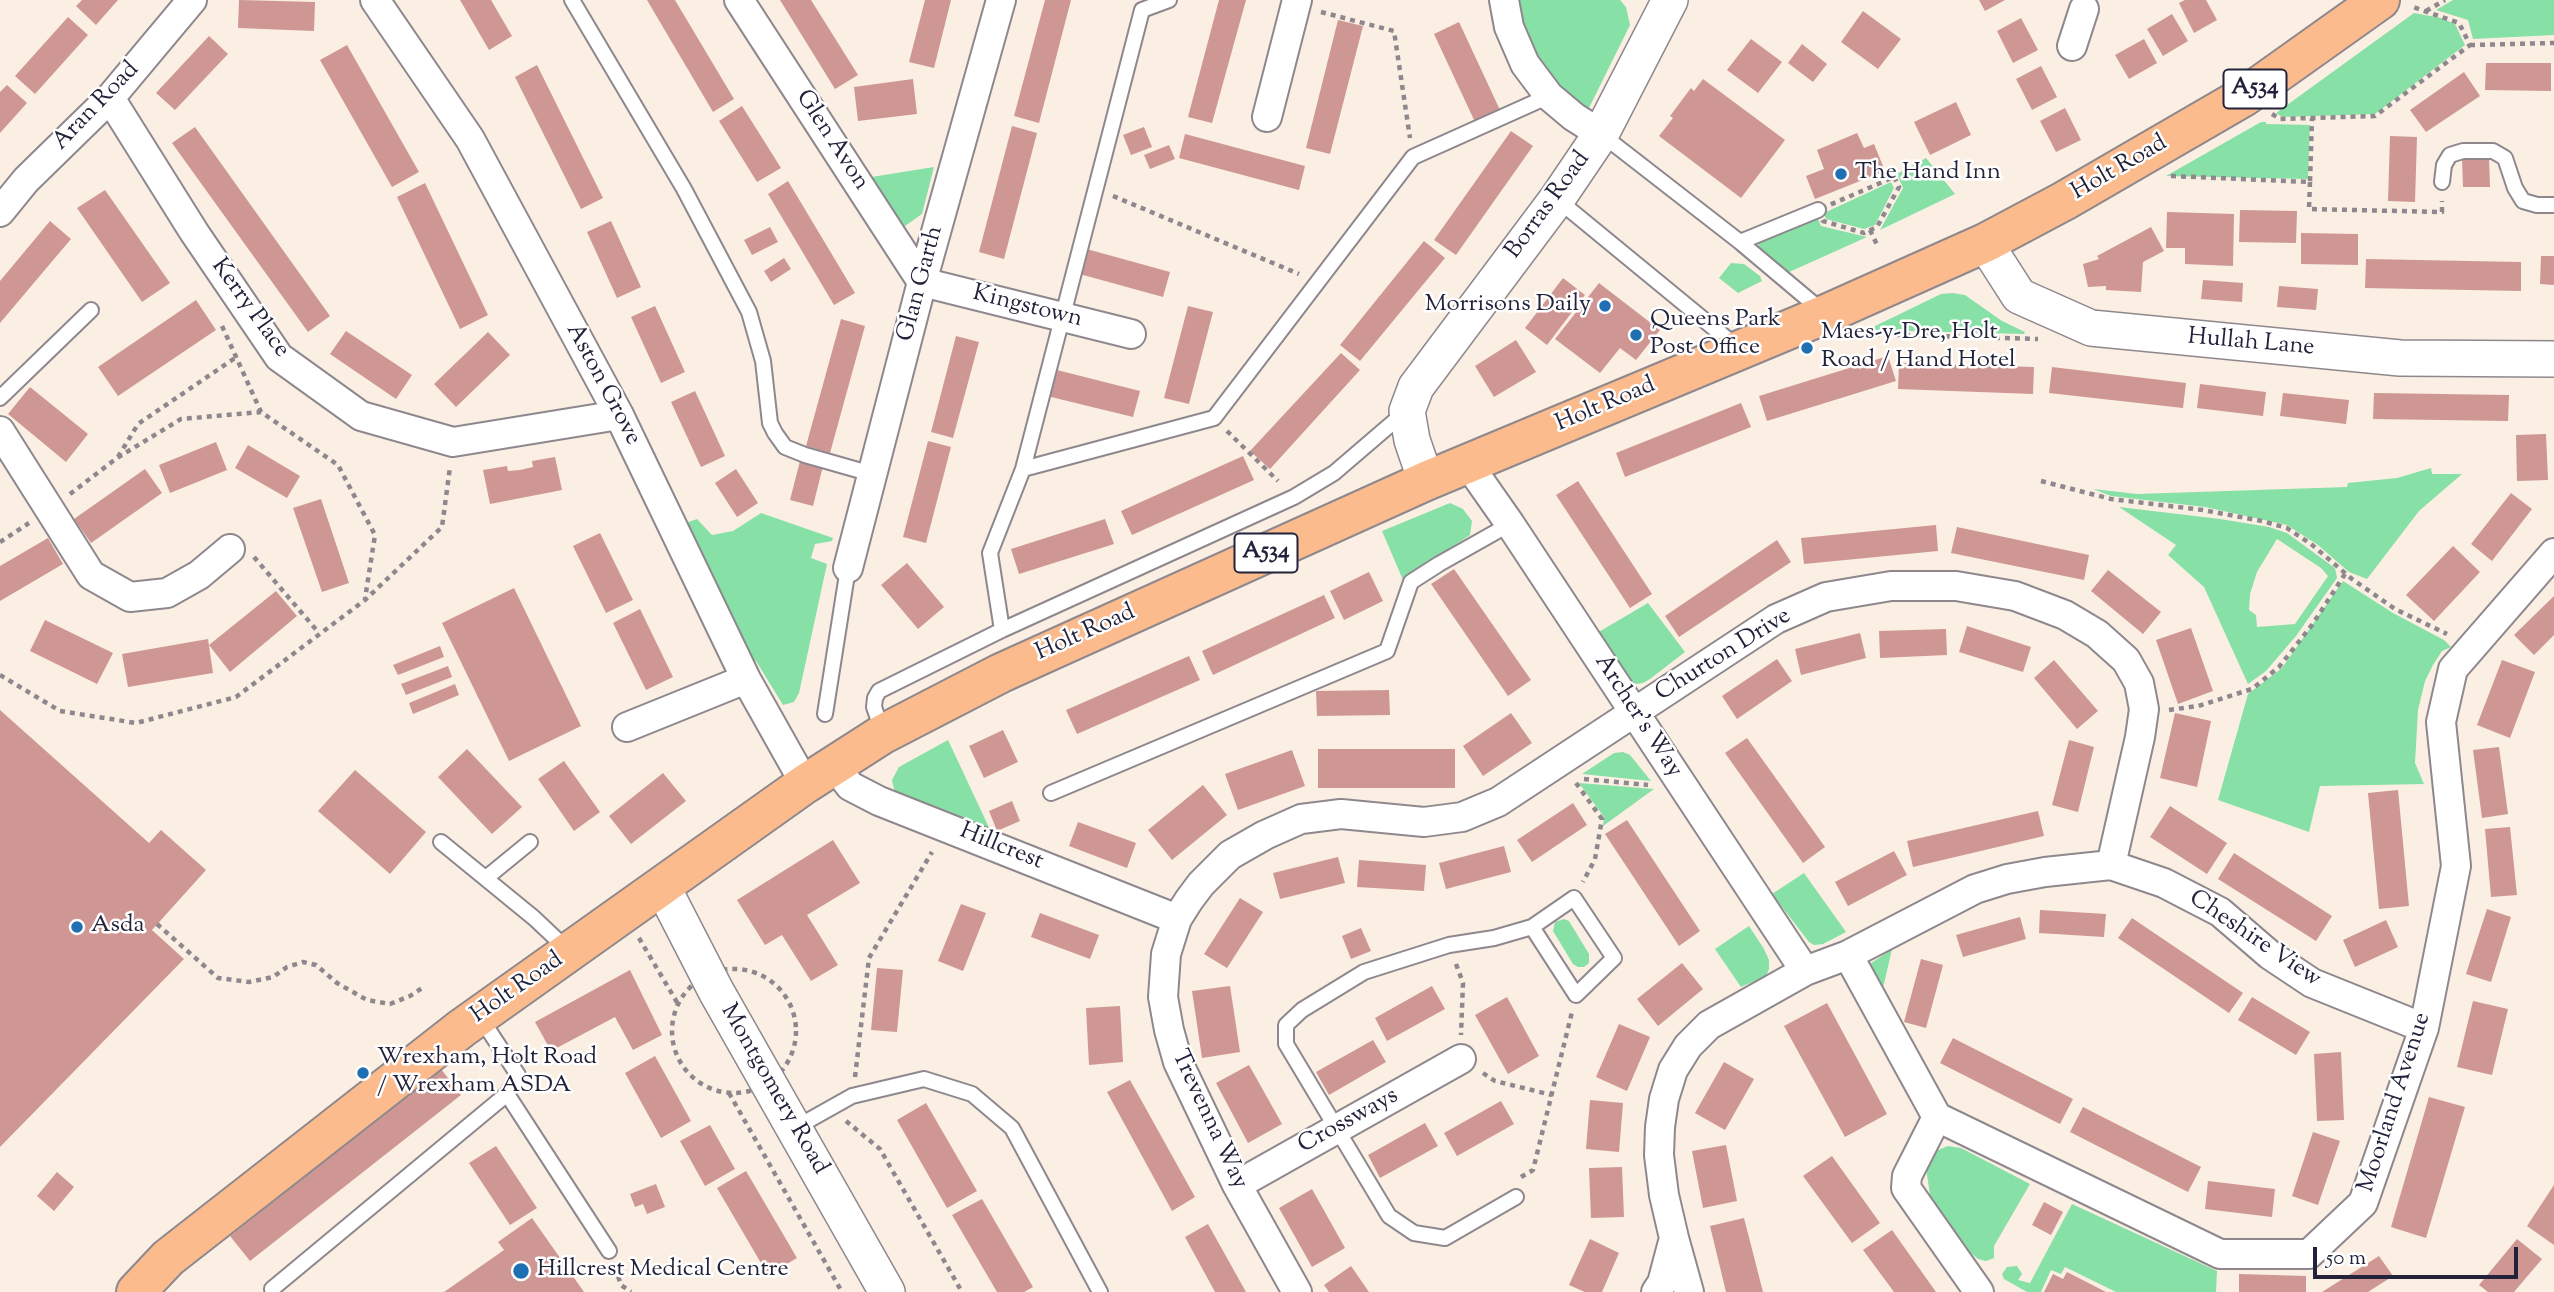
<!DOCTYPE html>
<html>
<head>
<meta charset="utf-8">
<style>
  body { margin:0 }
  #map { position:relative; width:2554px; height:1292px; overflow:hidden; background:#faefe2; font-family:"Sorts Mill Goudy",serif }
  canvas { display:block }
  .scale { position:absolute; left:2313px; top:1247px; width:205px; height:32px; box-sizing:border-box; border:4px solid #22223b; border-top:0; padding-left:9px; font-size:21px; line-height:24px; white-space:nowrap; color:#22223b; -webkit-text-stroke:5px #fff; paint-order:stroke }
</style>
</head>
<body>
<div id="map">
<canvas width="2554" height="1292"></canvas>
<div class="scale">50 m</div>
</div>
<script>
const context = document.querySelector('canvas').getContext('2d');
context.lineJoin = 'round';
function paint(path, color) {
  context.fillStyle = color;
  context.fill(path, 'evenodd');
}
function toPath(rows) {
  const path = new Path2D();
  for (const r of rows) {
    if (r.length === 3) {
      path.moveTo(r[0] + r[2], r[1]);
      path.arc(r[0], r[1], r[2], 0, 2 * Math.PI);
      continue;
    }
    path.moveTo(r[0], r[1]);
    for (let i = 2; i < r.length; i += 2) path.lineTo(r[i], r[i + 1]);
  }
  return path;
}
function strokePath(path, color, width, dash) {
  context.strokeStyle = color;
  context.lineWidth = width;
  context.lineCap = dash ? 'butt' : 'round';
  context.setLineDash(dash || []);
  context.stroke(path);
}
function drawText(font, color, halo, rows, align = 'center') {
  context.font = font + ' "Sorts Mill Goudy",serif';
  context.lineWidth = 5;
  context.setLineDash([]);
  context.textBaseline = 'middle';
  context.strokeStyle = halo;
  context.fillStyle = color;
  for (const [text, x, y, turn = 0] of rows) {
    context.save();
    context.translate(x, y);
    context.rotate((+turn || 0) * Math.PI / 180);
    context.textAlign = isNaN(turn) ? turn : align;
    if (halo) context.strokeText(text, 0, 0);
    context.fillText(text, 0, 0);
    context.restore();
  }
}
paint(toPath([
  [1511,0,1620,0,1626,7,1630,25,1585,116,1550,95],
  [2453,0,2554,0,2554,35,2473,39,2468,20,2436,10],
  [2414,13,2441,18,2455,24,2465,45,2375,114,2282,117,2276,113],
  [2261,122,2266,122,2266,124,2310,125,2308,179,2166,176],
  [1926,158,1955,194,1880,230,1903,188,1897,174],
  [934,167,922,214,905,226,895,224,859,179],
  [1891,182,1894,188,1875,225,1864,229,1826,219,1824,213],
  [1817,216,1821,226,1867,237,1787,273,1758,252,1759,241],
  [1731,263,1744,264,1760,276,1762,281,1738,293,1719,278],
  [1953,293,1965,295,2002,321,2025,332,2024,334,1867,330,1941,294],
  [2431,468,2432,474,2462,474,2419,511,2367,579,2349,572,2318,545,2287,525,2205,507,2111,496,2093,489,2137,494,2347,487,2348,483,2397,478],
  [1450,503,1463,509,1472,521,1470,535,1403,580,1382,531],
  [2119,507,2220,519,2269,527,2287,533,2335,568,2337,578,2296,636,2266,671,2248,684,2204,587,2168,555,2176,545],
  [2277,539,2321,568,2328,576,2295,624,2257,627,2256,615,2249,610,2250,594,2257,572],
  [761,513,833,538,832,541,815,544,811,558,827,564,799,693,794,702,783,705,756,661,739,666,675,527,697,519,712,535,733,531],
  [2343,581,2393,613,2444,640,2451,647,2442,651,2433,665,2425,681,2418,710,2415,763,2424,784,2320,786,2309,832,2218,800,2248,694,2282,668],
  [1648,603,1685,652,1650,679,1643,683,1636,684,1627,679,1597,633],
  [948,740,993,836,895,793,892,780,899,767],
  [1623,752,1630,755,1651,781,1582,774,1614,753],
  [1579,783,1654,789,1603,826,1604,817],
  [1804,873,1846,932,1823,944,1814,945,1809,942,1772,894],
  [1564,919,1569,921,1589,954,1589,963,1584,967,1578,967,1573,964,1553,931,1555,922],
  [1749,926,1764,949,1769,960,1769,969,1766,976,1741,987,1715,949],
  [1892,949,1880,1001,1867,966],
  [1948,1146,1961,1148,2030,1184,1994,1246,1994,1258,1986,1261,1978,1259,1971,1253,1930,1195,1926,1168,1930,1156,1938,1150],
  [2072,1204,2217,1271,2216,1292,2116,1292,2065,1267,2061,1274,2051,1270,2041,1292,2027,1292,2004,1279,2002,1274,2007,1267,2017,1266,2022,1274,2018,1280,2030,1283]
]), '#87e0a6');
paint(toPath([
  [82,0,118,0,96,25,76,6],
  [239,0,315,2,314,31,238,28],
  [460,0,491,0,512,36,489,50],
  [647,0,675,0,734,99,713,112],
  [780,0,811,0,858,75,835,89],
  [925,0,951,0,934,68,909,62],
  [1045,0,1071,0,1039,123,1014,116],
  [1219,0,1246,0,1212,123,1188,117],
  [1979,0,2005,0,1985,11],
  [2185,0,2206,0,2217,20,2194,33,2179,3],
  [1863,11,1901,39,1878,69,1841,42],
  [2172,14,2188,41,2163,56,2147,29],
  [68,17,88,35,35,94,15,76],
  [2021,18,2038,50,2013,63,1997,31],
  [1338,20,1363,26,1330,154,1306,148],
  [1459,22,1500,110,1475,122,1434,34],
  [209,36,228,54,175,110,156,93],
  [1751,39,1782,62,1758,93,1727,70],
  [2144,39,2157,63,2129,79,2115,55],
  [1802,44,1827,64,1813,82,1788,63],
  [347,45,419,172,392,187,320,60],
  [2486,63,2551,63,2551,91,2485,90],
  [537,65,603,198,581,209,515,77],
  [2041,66,2057,97,2032,110,2016,79],
  [2464,72,2480,96,2426,132,2410,110],
  [913,79,917,114,858,121,854,87],
  [1703,79,1785,140,1741,198,1659,136,1673,118,1670,116,1691,88,1694,91],
  [7,85,27,103,0,133,0,92],
  [1956,102,1971,135,1930,155,1914,122],
  [742,106,781,168,757,182,719,121],
  [2065,108,2081,140,2056,152,2040,121],
  [1012,126,1037,133,1004,259,979,252],
  [195,127,330,316,308,332,172,143],
  [1144,127,1152,147,1131,155,1123,135],
  [1511,131,1533,146,1456,255,1434,240],
  [1857,133,1864,148,1874,144,1885,171,1815,199,1806,176,1824,169,1817,150],
  [1185,134,1305,166,1299,190,1179,158],
  [2390,136,2417,137,2415,202,2388,201],
  [1169,145,1175,159,1150,169,1144,155],
  [2462,158,2489,158,2490,187,2463,187],
  [788,181,855,293,834,305,768,194],
  [425,183,488,315,460,329,397,197],
  [105,190,170,283,142,302,77,208],
  [2240,210,2297,211,2296,243,2239,242],
  [2167,212,2234,214,2233,266,2185,264,2185,248,2166,248],
  [50,221,71,239,0,323,0,281],
  [611,221,641,287,617,298,587,232],
  [770,227,778,242,752,255,744,240],
  [2151,227,2164,251,2143,262,2141,292,2106,290,2106,286,2088,287,2083,264,2099,259,2097,256],
  [2301,233,2358,234,2358,265,2301,264],
  [1424,241,1445,258,1360,361,1340,345],
  [1083,248,1170,272,1163,297,1076,273],
  [2541,256,2554,256,2554,285,2540,284],
  [784,258,791,269,771,282,764,271],
  [2366,259,2521,262,2521,291,2365,288],
  [1563,278,1585,295,1547,345,1525,328],
  [2203,280,2243,283,2242,302,2201,299],
  [1599,283,1660,330,1636,360,1620,348,1600,373,1555,339],
  [2279,286,2318,289,2316,310,2277,307],
  [196,300,216,330,118,396,98,367],
  [655,306,685,372,661,383,631,317],
  [1188,306,1213,312,1189,404,1164,398],
  [841,319,865,326,830,453,806,446],
  [346,331,412,375,396,399,330,354],
  [488,332,510,355,456,407,434,384],
  [956,336,979,342,953,438,931,432],
  [1516,340,1536,372,1494,397,1475,366],
  [1341,353,1360,370,1270,469,1250,451],
  [1888,356,1896,381,1767,421,1759,396],
  [1899,363,2034,367,2033,394,1898,389],
  [2052,367,2186,383,2183,408,2049,393],
  [1053,369,1140,391,1133,417,1047,396],
  [2200,384,2266,392,2263,416,2197,408],
  [30,387,88,434,66,462,8,414],
  [695,391,725,456,701,467,671,402],
  [2283,393,2349,400,2346,424,2280,416],
  [2374,393,2509,395,2508,421,2373,419],
  [1741,403,1751,427,1625,477,1616,453],
  [2546,434,2548,480,2517,481,2516,435],
  [928,441,951,447,926,543,903,537],
  [216,442,227,470,170,493,159,465],
  [248,445,300,476,287,498,235,468],
  [1243,456,1254,480,1132,535,1121,511],
  [555,457,562,490,490,504,483,470,507,466,508,471,520,470,533,467,532,461],
  [800,461,823,466,813,506,790,500],
  [145,469,162,493,91,543,74,519],
  [736,469,758,503,737,517,715,483],
  [1578,481,1652,594,1630,608,1556,495],
  [2511,493,2532,509,2492,561,2471,544],
  [321,499,349,583,322,592,293,508],
  [1105,519,1114,544,1019,574,1011,549],
  [1936,525,1938,551,1804,564,1801,538],
  [1957,527,2089,555,2084,580,1951,553],
  [600,533,633,600,606,613,573,546],
  [48,538,63,564,0,601,0,566],
  [1777,540,1791,562,1679,637,1665,616],
  [2453,546,2480,572,2434,621,2406,595],
  [907,563,944,607,918,629,881,585],
  [1454,569,1531,680,1508,696,1431,584],
  [2108,570,2161,612,2143,634,2091,591],
  [1369,572,1383,601,1344,620,1330,591],
  [514,588,581,726,509,761,442,623],
  [276,591,297,616,230,672,209,645],
  [1324,595,1335,618,1213,675,1202,651],
  [2554,596,2554,635,2534,655,2514,635],
  [640,609,673,677,646,690,613,623],
  [45,620,113,653,97,684,30,651],
  [1967,626,2031,647,2023,672,1959,652],
  [2191,628,2213,691,2178,704,2156,640],
  [1946,629,1947,655,1880,658,1879,631],
  [1860,633,1866,658,1801,675,1795,649],
  [208,639,213,673,128,687,122,654],
  [440,646,444,657,398,675,393,665],
  [1189,656,1200,680,1077,734,1066,710],
  [1777,659,1792,681,1737,719,1722,696],
  [2054,660,2098,711,2077,729,2034,678],
  [2502,660,2535,672,2510,738,2477,725],
  [448,666,452,677,406,695,401,684],
  [455,684,459,695,413,714,409,703],
  [1389,690,1390,715,1317,716,1316,691],
  [0,710,149,843,161,830,206,870,152,930,184,959,0,1147],
  [1511,713,1532,743,1483,776,1463,746],
  [2175,713,2211,721,2197,787,2160,778],
  [1003,730,1018,762,984,778,969,746],
  [1747,738,1825,847,1803,863,1725,753],
  [2069,740,2094,747,2078,812,2052,805],
  [2499,747,2508,814,2482,818,2473,750],
  [467,749,522,807,492,834,438,777],
  [1318,749,1455,749,1455,788,1318,788],
  [1292,750,1305,786,1238,810,1225,774],
  [564,761,600,812,574,831,538,779],
  [355,770,426,832,390,874,318,811],
  [663,773,686,801,631,844,609,816],
  [1203,785,1227,815,1172,860,1148,830],
  [2398,790,2409,906,2379,909,2368,793],
  [1012,801,1020,821,997,831,989,811],
  [1573,803,1587,825,1532,862,1517,840],
  [2170,806,2227,843,2207,874,2150,837],
  [2038,811,2044,836,1913,867,1907,841],
  [1627,820,1700,931,1679,946,1605,834],
  [1078,822,1136,843,1127,868,1069,846],
  [2510,827,2517,895,2491,897,2485,829],
  [833,840,860,883,807,915,838,965,811,981,782,935,765,945,737,900],
  [1504,846,1511,872,1446,889,1439,863],
  [1894,851,1907,875,1848,906,1835,882],
  [2234,853,2332,916,2316,941,2218,879],
  [1338,857,1345,883,1280,899,1273,873],
  [1359,860,1426,865,1424,891,1357,887],
  [1240,898,1263,912,1227,968,1204,954],
  [961,904,986,913,963,971,938,961],
  [2487,909,2511,917,2491,982,2466,974],
  [2040,910,2106,914,2104,937,2039,933],
  [1040,913,1099,935,1090,959,1031,937],
  [2020,917,2026,939,1963,957,1956,935],
  [2132,918,2243,993,2229,1013,2118,938],
  [2386,920,2398,947,2355,967,2343,940],
  [1361,928,1371,951,1351,959,1342,936],
  [1921,959,1943,965,1926,1028,1904,1022],
  [1682,963,1703,989,1658,1026,1637,999],
  [877,968,903,970,897,1032,871,1030],
  [630,970,662,1035,633,1050,615,1017,551,1051,535,1022],
  [1230,986,1240,1052,1202,1058,1192,991],
  [1432,986,1445,1009,1387,1041,1375,1018],
  [1507,997,1539,1056,1508,1074,1475,1015],
  [2252,997,2310,1032,2296,1055,2238,1020],
  [2473,1001,2508,1009,2492,1075,2457,1067],
  [1827,1003,1887,1114,1845,1137,1784,1026],
  [1120,1006,1123,1062,1089,1065,1086,1008],
  [1619,1024,1650,1037,1627,1091,1596,1077],
  [1953,1038,2073,1099,2060,1124,1940,1063],
  [1373,1040,1386,1062,1329,1095,1316,1072],
  [2341,1052,2344,1120,2317,1121,2314,1054],
  [655,1056,691,1121,661,1138,625,1073],
  [1724,1062,1754,1079,1725,1130,1695,1113],
  [1249,1065,1282,1124,1248,1143,1216,1083],
  [441,1069,461,1095,250,1261,230,1236],
  [1130,1080,1195,1197,1172,1211,1107,1092],
  [2429,1097,2465,1107,2426,1238,2391,1227],
  [1590,1100,1623,1103,1619,1152,1586,1149],
  [1501,1101,1514,1124,1457,1156,1444,1133],
  [926,1103,977,1191,947,1208,897,1120],
  [2083,1107,2201,1167,2188,1192,2070,1132],
  [1425,1123,1438,1146,1380,1178,1368,1155],
  [710,1125,735,1169,705,1186,680,1141],
  [2313,1132,2340,1141,2318,1205,2292,1196],
  [1726,1145,1737,1201,1703,1208,1692,1151],
  [496,1146,537,1208,510,1225,469,1163],
  [1832,1156,1880,1223,1852,1243,1803,1176],
  [1622,1167,1624,1217,1591,1218,1589,1168],
  [746,1171,797,1258,768,1275,717,1188],
  [57,1172,74,1187,54,1211,37,1196],
  [2208,1181,2275,1189,2272,1217,2205,1209],
  [656,1184,665,1207,647,1214,643,1204,635,1207,630,1194],
  [2554,1185,2554,1245,2527,1226],
  [1312,1189,1345,1248,1312,1267,1279,1208],
  [982,1199,1033,1287,1024,1292,997,1292,952,1215],
  [2044,1202,2063,1212,2051,1235,2032,1225],
  [532,1218,584,1292,444,1292,504,1250,498,1242],
  [1744,1218,1763,1292,1726,1292,1710,1226],
  [1208,1224,1246,1292,1215,1292,1185,1237],
  [1892,1230,1936,1292,1894,1292,1863,1250],
  [1590,1239,1619,1253,1602,1292,1585,1292,1569,1285],
  [2517,1239,2542,1259,2514,1292,2488,1292,2479,1285],
  [2379,1256,2393,1276,2368,1292,2322,1292],
  [1351,1266,1369,1292,1329,1292,1324,1285],
  [2067,1272,2106,1292,2044,1292,2053,1274,2063,1279],
  [2239,1274,2306,1276,2306,1292,2239,1292]
]), '#cf9793');
const service = toPath([
  [572,0,684,189,749,312,763,361,770,423,775,433,785,447,805,455,872,474],
  [1601,134,1740,242,1818,210],
  [2442,182,2444,165,2450,155,2463,151,2493,151,2505,158,2515,188,2523,201,2537,205,2554,205],
  [1558,200,1737,347],
  [1740,242,1822,311],
  [0,398,91,310],
  [1023,469,1214,418,1413,157,1549,96],
  [1002,630,990,553,1023,469,1142,10,1169,0],
  [825,714,848,568],
  [883,733,874,707,875,698,879,691,1002,630,1294,497,1334,473,1404,413],
  [1051,793,1387,651,1411,582,1439,564,1510,524],
  [441,842,534,918,569,951],
  [486,878,530,842],
  [480,1017,518,1075,507,1094,609,1251],
  [795,1128,852,1096,924,1079,972,1094,1012,1128,1100,1292],
  [1516,1197,1445,1238,1414,1233,1389,1216,1286,1044,1286,1025,1302,1010,1364,972,1449,945,1494,938,1532,927,1574,898,1614,958,1576,995,1532,927],
  [272,1289,507,1094]
]);
const minor = toPath([
  [375,0,470,139,619,415,746,679,805,784],
  [739,0,922,282,1131,334],
  [1504,0,1509,27,1525,64,1549,96,1574,117,1601,134],
  [2072,46,2084,9],
  [110,98,194,232,279,357,361,416,453,442,619,415],
  [1267,117,1297,0],
  [0,212,26,180,110,98,192,0],
  [0,431,91,575,130,597,167,593,199,575,230,549],
  [1468,464,1510,524,1805,971],
  [848,568,922,282,1001,0],
  [627,727,746,679],
  [834,765,850,786,879,801,1177,919],
  [1848,955,1937,1117,2220,1254,2309,1254,2363,1203,2424,1028,2456,866,2441,722,2453,669,2554,553],
  [1937,1117,1907,1176,1906,1188,1979,1292],
  [1237,1185,1461,1059],
  [1674,1238,1689,1292],
  [1297,1292,1237,1185,1178,1062,1169,1030,1163,997,1166,954,1177,919,1189,900,1201,884,1230,855,1265,835,1301,819,1341,814,1424,822,1462,817,1498,802,1776,619,1826,597,1891,586,1956,586,2015,596,2065,615,2097,634,2126,660,2139,683,2144,709,2140,737,2111,865],
  [1656,1292,1662,1283,1674,1238,1664,1195,1659,1155,1660,1127,1664,1099,1673,1070,1688,1046,1709,1025,1805,971,1848,955,1975,889,2007,879,2045,872,2111,865,2164,883,2220,912,2270,955,2312,983,2424,1028]
]);
const tertiary = toPath([
  [1985,243,2019,296,2091,328,2400,358,2554,359],
  [1426,481,1412,440,1407,411,1416,387,1557,199,1601,134,1670,0],
  [662,886,716,991,887,1292]
]);
const primary = toPath([
  [136,1292,168,1258,462,1028,805,784,883,734,1001,673,1426,481,1826,314,1985,243,2064,201,2245,96,2380,0]
]);
strokePath(service, '#8e888e', 18);
strokePath(minor, '#8e888e', 32);
strokePath(tertiary, '#8e888e', 38);
strokePath(primary, '#8e888e', 42);
strokePath(toPath([
  [2426,11,2445,0],
  [1321,12,1394,31,1410,138],
  [2470,45,2554,43],
  [2272,114,2280,119,2375,116,2470,45,2459,23,2410,6],
  [2171,176,2310,182,2312,118],
  [1894,177,1899,187,1877,227,1864,233,1823,221,1818,210,1894,177],
  [2310,182,2309,209,2442,212,2442,201],
  [1113,196,1299,274],
  [1870,230,1878,247],
  [222,326,261,412,338,465,375,535,365,599],
  [1865,334,2038,339],
  [1227,431,1278,481],
  [118,457,138,424,235,358],
  [2041,481,2111,499,2203,510,2262,521,2287,528,2311,544,2352,579,2395,609,2447,634],
  [70,494,117,458,181,419,261,412],
  [0,542,29,523],
  [254,557,319,633],
  [0,675,60,711,136,723,236,697,365,600,442,527,450,467],
  [2169,710,2198,706,2252,689,2279,667,2312,625,2345,574],
  [1584,779,1648,785],
  [1576,783,1602,819,1595,859,1583,882],
  [157,924,218,978,249,982,273,977,287,967,303,962,316,965,337,983,367,1000,390,1004,410,996,425,986],
  [639,938,678,1004],
  [1456,964,1463,983,1461,1035],
  [734,1031,62],
  [1483,1073,1495,1081,1552,1095],
  [855,1077,869,958,932,852],
  [729,1093,842,1292],
  [846,1121,880,1149,962,1292],
  [1521,1177,1533,1170,1572,1012],
  [615,1267,621,1285,631,1292]
]), '#8e888e', 4.5, [5, 5]);
strokePath(service, '#fff', 14);
strokePath(minor, '#fff', 28);
strokePath(tertiary, '#fff', 35);
strokePath(primary, '#fbbb8c', 38);
for (const [x, y, r, color] of [
  [1841,174,7,"#1f6fb2"],
  [1605,306,7,"#1f6fb2"],
  [1636,335,7,"#1f6fb2"],
  [1807,348,7,"#1f6fb2"],
  [77,927,7,"#1f6fb2"],
  [363,1073,7,"#1f6fb2"],
  [521,1271,9,"#1f6fb2"]
]) {
  const dot = new Path2D();
  dot.arc(x, y, r, 0, 2 * Math.PI);
  context.fillStyle = color;
  context.fill(dot);
  strokePath(dot, '#fff', 2.5);
}
for (const [x, y, w] of [
  [2255,89,63],
  [1266,553,63]
]) {
  const box = new Path2D();
  box.roundRect(x - w / 2, y - 19.5, w, 39, 5);
  context.fillStyle = '#fff';
  context.fill(box);
  strokePath(box, '#22223b', 2);
}
drawText('bold 23px', '#22223b', null, [
  ["A534",2255,89],
  ["A534",1266,553]
]);
drawText('24px', '#22223b', '#fff', [
  ["Aran Road",97,107,-46],
  ["Glen Avon",831,141,57],
  ["Holt Road",2120,169,-30],
  ["Borras Road",1549,206,-54],
  ["Glan Garth",922,284,-75],
  ["Kingstown",1027,308,14],
  ["Kerry Place",249,309,54],
  ["Hullah Lane",2251,344,5],
  ["Aston Grove",602,385,62],
  ["Holt Road",1606,406,-23],
  ["Holt Road",1086,634,-24],
  ["Churton Drive",1724,656,-32],
  ["Archer's Way",1637,717,57],
  ["Hillcrest",1001,848,22],
  ["Cheshire View",2254,940,34],
  ["Holt Road",518,989,-35],
  ["Montgomery Road",773,1090,60],
  ["Moorland Avenue",2396,1103,-72],
  ["Trevenna Way",1208,1120,65],
  ["Crossways",1349,1122,-29]
]);
drawText('24px', '#22223b', '#fff', [
  ["The Hand Inn",1855,174],
  ["Morrisons Daily",1591,306,"right"],
  ["Queens Park",1650,321],
  ["Post Office",1650,349],
  ["Maes-y-Dre, Holt",1821,334],
  ["Road / Hand Hotel",1821,362],
  ["Asda",91,927],
  ["Wrexham, Holt Road",377,1059],
  ["/ Wrexham ASDA",377,1087],
  ["Hillcrest Medical Centre",537,1271]
], 'left');
</script>
</body>
</html>
